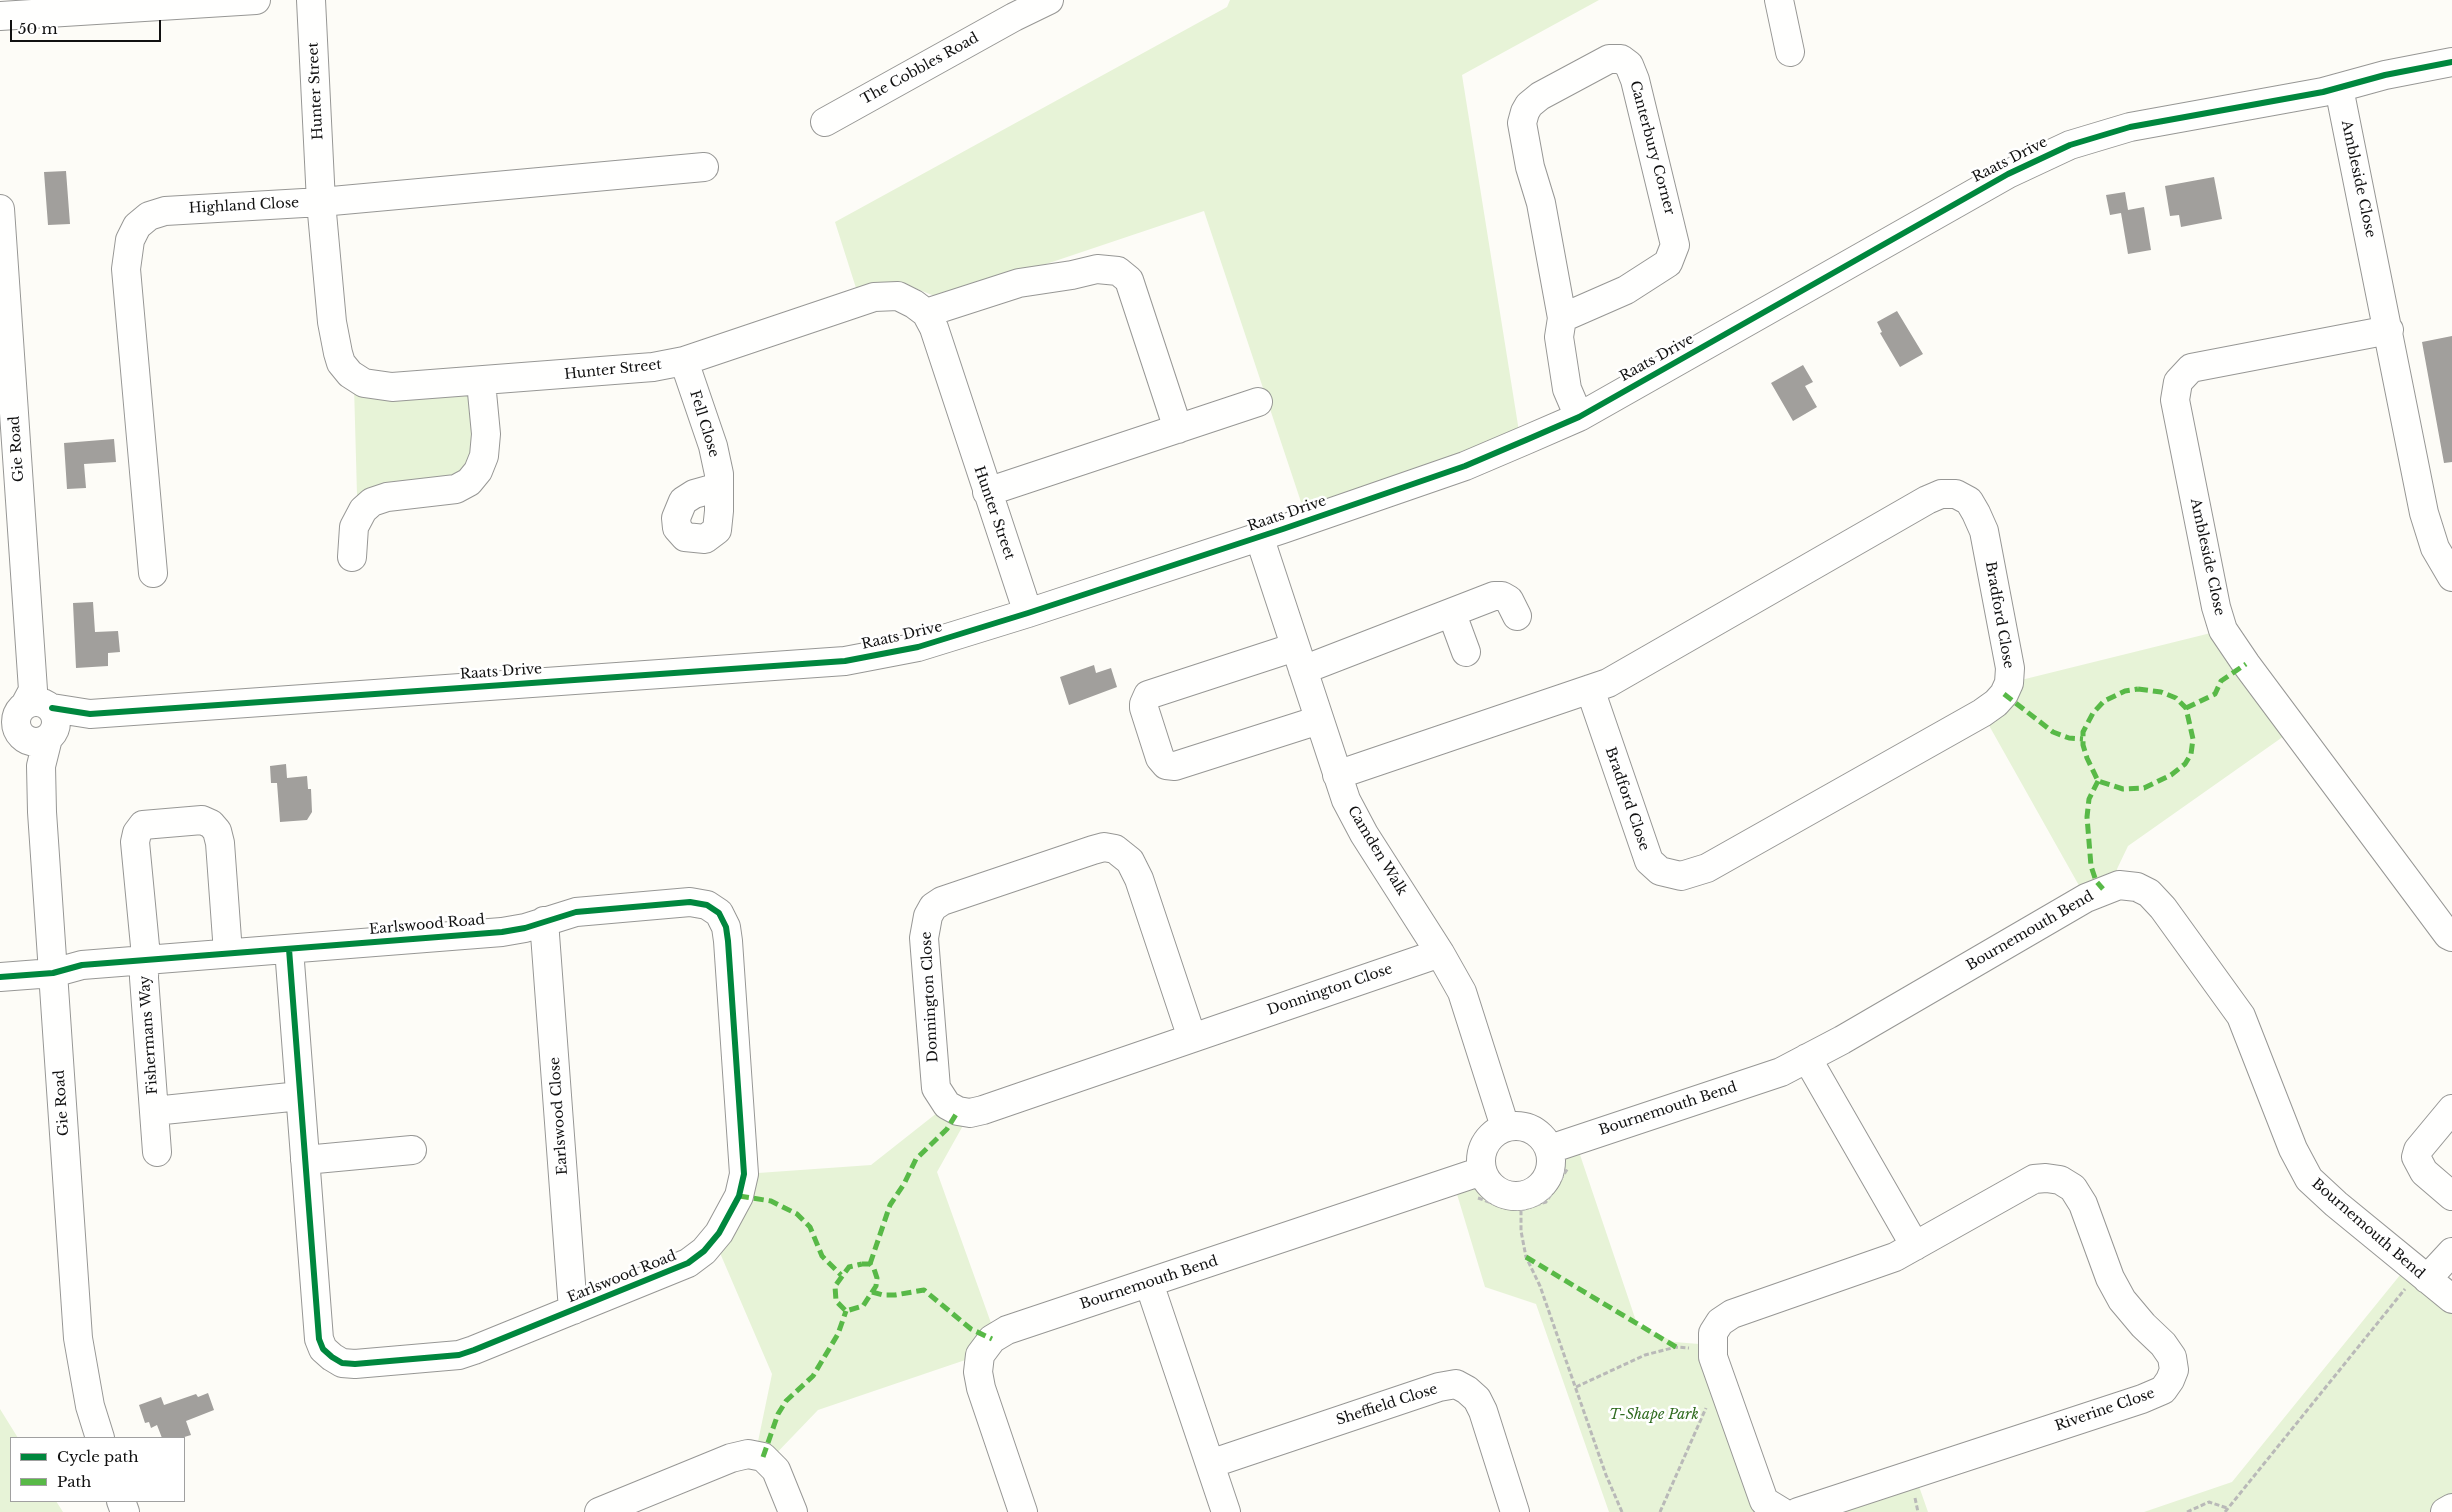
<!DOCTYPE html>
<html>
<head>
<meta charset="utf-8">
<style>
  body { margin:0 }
  #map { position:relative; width:2452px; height:1512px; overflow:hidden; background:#fdfcf7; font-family:"Libre Baskerville",serif }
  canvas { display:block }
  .legend { position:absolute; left:10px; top:1437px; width:175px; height:65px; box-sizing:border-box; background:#fff; border:1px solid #a0a0a0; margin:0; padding:6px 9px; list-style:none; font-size:15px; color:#111 }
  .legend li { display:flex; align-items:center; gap:10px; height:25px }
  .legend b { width:25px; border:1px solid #a0a0a0 }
  .scale { position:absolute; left:10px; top:20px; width:151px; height:22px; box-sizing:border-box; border:2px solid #111; border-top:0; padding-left:6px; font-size:15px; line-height:18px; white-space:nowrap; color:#111; -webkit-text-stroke:4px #fff; paint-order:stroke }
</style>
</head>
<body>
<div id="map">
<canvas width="2452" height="1512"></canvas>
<ul class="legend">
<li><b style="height:6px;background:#00873e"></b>Cycle path</li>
<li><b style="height:6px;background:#58b947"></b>Path</li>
</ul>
<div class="scale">50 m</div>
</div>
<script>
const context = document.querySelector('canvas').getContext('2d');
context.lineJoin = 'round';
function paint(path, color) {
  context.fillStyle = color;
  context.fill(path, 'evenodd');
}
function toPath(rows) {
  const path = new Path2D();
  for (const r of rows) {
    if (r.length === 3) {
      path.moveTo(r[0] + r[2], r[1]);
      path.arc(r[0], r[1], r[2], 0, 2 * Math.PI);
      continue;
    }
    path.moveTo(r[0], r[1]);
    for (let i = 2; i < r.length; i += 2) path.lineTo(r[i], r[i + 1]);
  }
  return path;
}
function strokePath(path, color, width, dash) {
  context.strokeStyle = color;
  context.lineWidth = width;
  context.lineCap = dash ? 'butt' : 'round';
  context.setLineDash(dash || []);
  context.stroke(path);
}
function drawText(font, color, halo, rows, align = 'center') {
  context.font = font + ' "Libre Baskerville",serif';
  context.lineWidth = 5;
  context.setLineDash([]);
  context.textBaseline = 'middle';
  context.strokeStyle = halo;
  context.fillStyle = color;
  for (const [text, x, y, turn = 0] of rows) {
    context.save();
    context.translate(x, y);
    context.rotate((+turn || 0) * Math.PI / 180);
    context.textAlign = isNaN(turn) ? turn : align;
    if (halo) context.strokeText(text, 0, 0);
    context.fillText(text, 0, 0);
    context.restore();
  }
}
paint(toPath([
  [1230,0,1599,0,1462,75,1521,444,1306,517,1204,211,942,299,907,285,875,285,856,288,835,222,1227,7],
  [479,382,481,451,450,491,357,495,354,386],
  [2223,630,2294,729,2128,846,2117,869,2119,885,2086,898,1982,713,2009,683],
  [947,1105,970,1113,937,1172,996,1337,980,1355,818,1410,768,1462,755,1456,772,1374,714,1239,744,1174,871,1165],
  [1575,1140,1637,1324,1674,1342,1712,1345,1782,1512,1609,1512,1536,1304,1485,1287,1453,1181,1482,1171,1491,1186,1497,1191,1509,1196,1530,1194,1542,1186,1551,1171,1552,1161],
  [2409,1264,2452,1299,2452,1508,2445,1512,2144,1512,2232,1482],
  [0,1409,18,1438,11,1438,11,1501,56,1501,63,1512,0,1512],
  [1915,1475,1928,1512,1798,1512]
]), '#e7f3d7');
paint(toPath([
  [66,171,70,224,48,225,44,172],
  [2214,177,2222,219,2181,227,2179,215,2170,216,2165,186],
  [2125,192,2128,210,2144,207,2151,250,2128,254,2121,213,2110,215,2106,195],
  [1897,311,1923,354,1900,367,1880,333,1882,332,1877,322],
  [2452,336,2452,462,2444,463,2422,342],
  [1803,365,1813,382,1805,386,1817,407,1793,421,1771,383],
  [114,439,116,462,84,464,86,488,67,489,64,443],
  [93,602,95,632,118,631,120,652,108,653,108,666,76,668,73,603],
  [1094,665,1096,673,1111,668,1117,687,1069,705,1060,677],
  [286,764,287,778,307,776,308,789,311,789,312,812,307,820,280,822,277,783,271,783,270,766],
  [208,1393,214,1410,186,1421,191,1435,181,1438,162,1438,157,1425,151,1428,149,1422,145,1423,139,1405,161,1397,164,1405,196,1394,198,1397]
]), '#a19f9c');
const minor = toPath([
  [311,0,321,202,332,322,338,353,341,363,350,374,364,383,392,387,653,367,684,361,874,297,898,296,914,304,926,313,934,328,1028,613],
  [1779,0,1790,52],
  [0,16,256,0],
  [2339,88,2424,513,2435,548,2452,577],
  [825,122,1014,17,1049,0],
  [0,209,33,690,25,705],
  [926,313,1019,283,1072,275,1097,269,1118,271,1129,280,1178,429],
  [1562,318,1626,290,1668,263,1675,245,1635,80,1629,65,1621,59,1609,59,1540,96,1529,105,1525,112,1522,123,1530,167,1541,203,1562,318,1559,337,1567,389,1579,417],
  [2389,330,2191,368,2178,382,2175,400,2216,607,2223,630,2246,664,2448,935,2452,937],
  [684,361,713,446,719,474,719,511,717,530,705,539,685,537,677,528,676,518,683,501,694,494,719,487],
  [987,492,1258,402],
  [1259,536,1346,800,1364,834,1440,953,1462,992,1505,1127],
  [352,557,354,527,363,510,372,502,387,497,456,489,469,482,478,471,484,456,486,434,481,382],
  [153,573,126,269,130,240,137,226,149,216,165,211,321,202,704,167],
  [1452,614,1466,652],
  [1295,647,1148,695,1144,704,1144,708,1160,758,1166,765,1175,766,1319,720],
  [1303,670,1494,596,1502,596,1509,600,1517,616],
  [36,722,20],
  [52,708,90,714,845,661,918,647,1028,613,1283,529,1465,466,1526,440,1579,417,2008,174,2070,145,2130,127,2323,92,2385,75,2452,62],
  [48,738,41,766,42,812,78,1338,90,1406,100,1438],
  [1337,775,1608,683,1927,500,1941,494,1956,494,1969,501,1976,513,1984,531,2010,668,2009,683,2004,694,1996,703,1982,713,1707,868,1681,876,1660,871,1649,861,1590,689],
  [544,921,573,1310],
  [0,977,53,973,82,965,502,932,525,928,576,912,690,902,707,905,719,913,726,927,728,941,744,1174,739,1196,719,1233,704,1251,688,1263,474,1350,459,1355,355,1364,342,1363,332,1357,323,1349,319,1339,289,949],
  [1192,1038,1139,879,1130,861,1115,849,1104,847,1093,850,942,901,933,907,928,916,924,938,936,1088,947,1105,958,1111,970,1113,983,1110,1440,953],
  [1807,1058,1915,1246],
  [2452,1109,2418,1150,2416,1157,2424,1172,2452,1196],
  [154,1111,300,1096],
  [1516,1161,35],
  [1550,1149,1781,1072,1842,1040,2086,898,2119,885,2137,887,2149,893,2163,908,2241,1016,2293,1149,2309,1179,2336,1204,2452,1299],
  [157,1152,144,978,145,946,135,842,137,833,143,825,202,820,211,824,217,831,220,843,228,953],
  [305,1160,412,1150],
  [2427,1279,2452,1252],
  [1149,1283,1226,1512],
  [1210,1464,1439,1387,1456,1384,1467,1390,1477,1399,1483,1411,1515,1512],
  [121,1501,125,1512],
  [599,1512,731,1458,748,1454,763,1457,776,1470,793,1512],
  [1023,1512,981,1388,978,1372,980,1355,992,1339,1007,1330,1482,1171],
  [1782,1512,1764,1501,1713,1357,1713,1333,1720,1322,1732,1314,1895,1257,2034,1179,2046,1178,2060,1180,2073,1188,2083,1204,2110,1278,2122,1300,2143,1325,2163,1344,2172,1357,2174,1370,2170,1380,2163,1390,2142,1399,1798,1512],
  [2445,1512,2452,1508]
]);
strokePath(minor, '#979795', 30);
strokePath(toPath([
  [1478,1198,1503,1207,1521,1210,1521,1231,1526,1257,1540,1286,1606,1475,1622,1512],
  [1521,1210,1546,1202,1568,1168],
  [1576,1387,1645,1355,1676,1347,1689,1348],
  [1915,1498,1918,1512],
  [1660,1512,1706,1408],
  [2187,1512,2209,1502,2227,1508],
  [2225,1512,2405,1289]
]), '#b9b9b8', 3, [5, 2.5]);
strokePath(minor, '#fffffe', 28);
strokePath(toPath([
  [2138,689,2161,692,2176,698,2186,708,2193,739,2191,754,2185,764,2171,775,2144,788,2123,789,2098,781,2087,758,2083,745,2083,732,2093,713,2104,701,2125,691,2138,689],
  [2004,694,2053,732,2069,738,2083,739],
  [2186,708,2215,694,2221,681,2246,664],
  [2098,781,2089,799,2087,817,2091,866,2096,881,2103,889],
  [739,1196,771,1201,797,1214,810,1227,822,1256,841,1275],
  [1526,1257,1676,1347],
  [862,1264,870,1264,874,1269,877,1278,876,1286,863,1306,846,1311,836,1301,835,1286,849,1267,862,1264],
  [870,1264,890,1205,904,1184,916,1159,947,1129,958,1111],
  [872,1292,883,1295,895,1295,924,1290,971,1329,992,1339],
  [763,1457,778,1414,786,1401,813,1376,838,1334,846,1311]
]), '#58b947', 5, [10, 5]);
strokePath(toPath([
  [52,708,90,714,845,661,918,647,1028,613,1283,529,1465,466,1526,440,1579,417,2008,174,2070,145,2130,127,2323,92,2385,75,2452,62],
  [0,977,53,973,82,965,502,932,525,928,576,912,690,902,707,905,719,913,726,927,728,941,744,1174,739,1196,719,1233,704,1251,688,1263,474,1350,459,1355,355,1364,342,1363,332,1357,323,1349,319,1339,289,949]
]), '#00873e', 6);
drawText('14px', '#111', '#fff', [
  ["The Cobbles Road",920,69,-29],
  ["Hunter Street",316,91,-93],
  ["Canterbury Corner",1652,148,75],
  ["Raats Drive",2010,160,-27],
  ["Ambleside Close",2358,179,78],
  ["Highland Close",244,206,-3],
  ["Raats Drive",1657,358,-29],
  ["Hunter Street",613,370,-6],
  ["Fell Close",704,424,73],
  ["Gie Road",17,449,-94],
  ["Hunter Street",994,513,71],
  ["Raats Drive",1287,514,-19],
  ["Ambleside Close",2207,557,78],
  ["Bradford Close",1999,615,80],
  ["Raats Drive",902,636,-13],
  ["Raats Drive",501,672,-4],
  ["Bradford Close",1627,799,71],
  ["Camden Walk",1377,851,59],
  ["Earlswood Road",427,925,-5],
  ["Bournemouth Bend",2030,931,-30],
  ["Donnington Close",1330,990,-19],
  ["Donnington Close",930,997,-93],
  ["Fishermans Way",149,1035,-94],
  ["Gie Road",62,1103,-94],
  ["Bournemouth Bend",1668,1109,-18],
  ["Earlswood Close",559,1116,-94],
  ["Bournemouth Bend",2368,1229,41],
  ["Earlswood Road",622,1277,-22],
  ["Bournemouth Bend",1149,1283,-18],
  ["Sheffield Close",1387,1405,-18],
  ["Riverine Close",2105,1410,-19]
]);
drawText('italic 14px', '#2f6b1f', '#fff', [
  ["T-Shape Park",1654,1415]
]);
</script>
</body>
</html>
